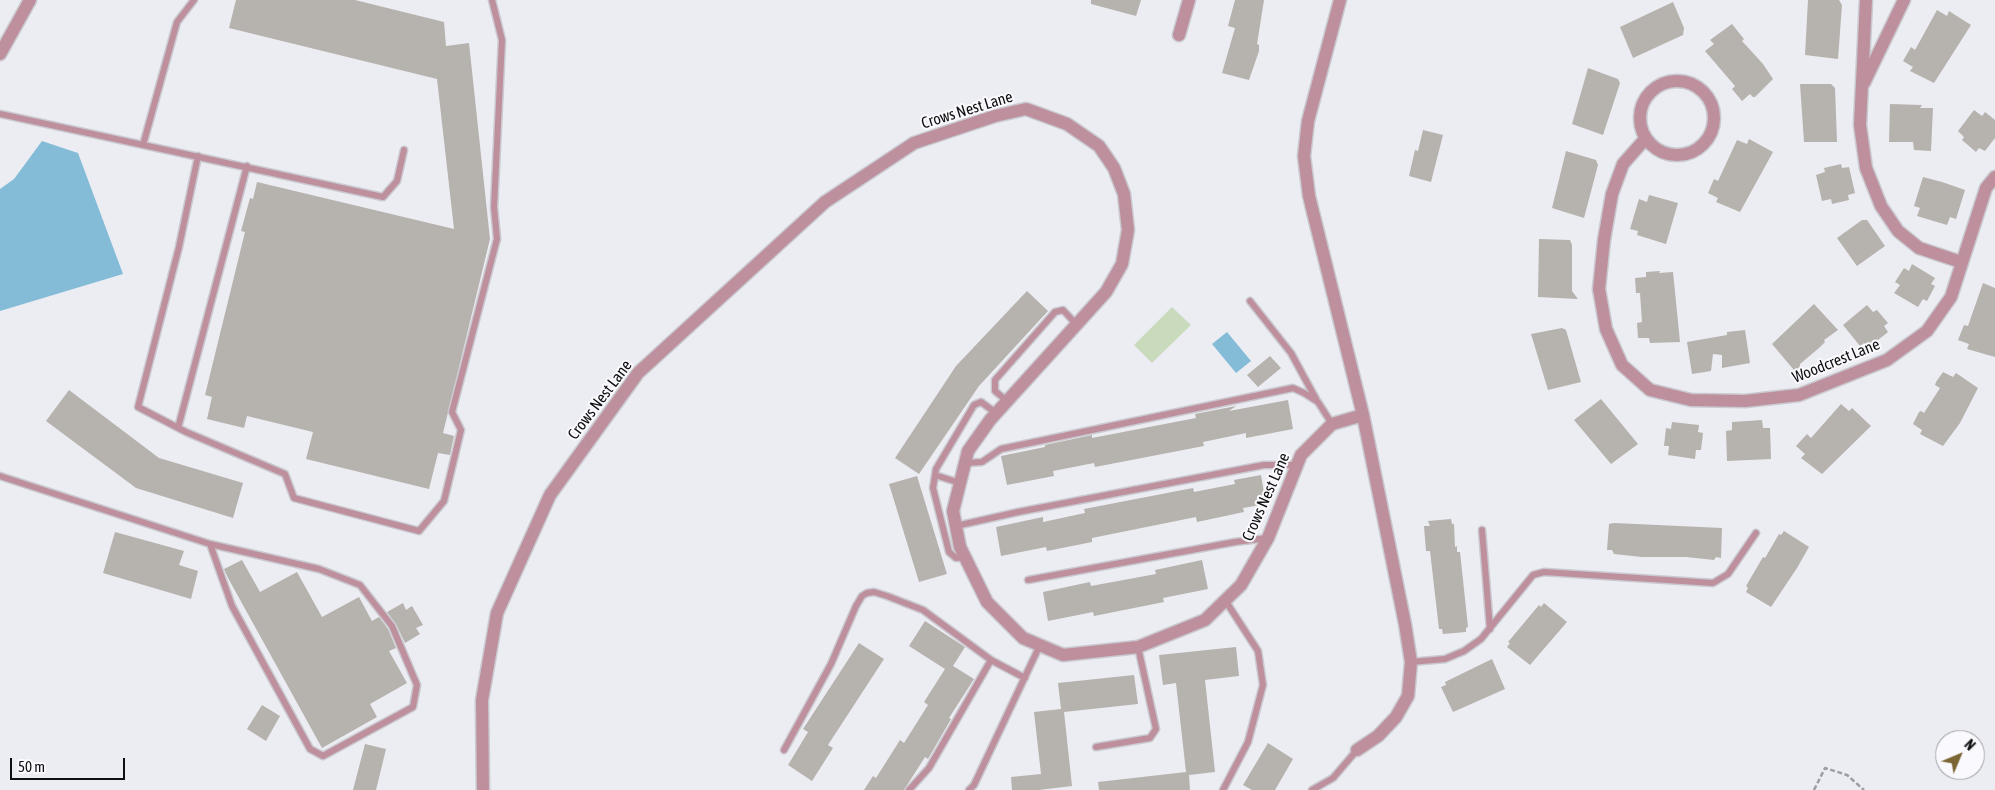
<!DOCTYPE html>
<html>
<head>
<meta charset="utf-8">
<style>
  body { margin:0 }
  #map { position:relative; width:1995px; height:790px; overflow:hidden; background:#ecedf3; font-family:"Asap Condensed",sans-serif }
  canvas { display:block }
  .north { position:absolute; left:1935px; top:730px; width:50px; height:50px; box-sizing:border-box; background:#fafafe; border:1px solid #9c9c9f; border-radius:50%; rotate:45deg; font-size:14px; font-weight:700; line-height:20px; text-align:center; color:#0f0f11 }
  .north::after { content:''; display:block; margin:auto; width:18px; height:22px; background:#7c6636; clip-path:polygon(50% 0,100% 100%,50% 72%,0 100%) }
  .scale { position:absolute; left:10px; top:758px; width:115px; height:22px; box-sizing:border-box; border:2px solid #0f0f11; border-top:0; padding-left:6px; font-size:15px; line-height:18px; white-space:nowrap; color:#0f0f11; -webkit-text-stroke:4px #fafafe; paint-order:stroke }
</style>
</head>
<body>
<div id="map">
<canvas width="1995" height="790"></canvas>
<div class="north">N</div>
<div class="scale">50 m</div>
</div>
<script>
const context = document.querySelector('canvas').getContext('2d');
context.lineJoin = 'round';
function paint(path, color) {
  context.fillStyle = color;
  context.fill(path, 'evenodd');
}
function toPath(rows) {
  const path = new Path2D();
  for (const r of rows) {
    if (r.length === 3) {
      path.moveTo(r[0] + r[2], r[1]);
      path.arc(r[0], r[1], r[2], 0, 2 * Math.PI);
      continue;
    }
    path.moveTo(r[0], r[1]);
    for (let i = 2; i < r.length; i += 2) path.lineTo(r[i], r[i + 1]);
  }
  return path;
}
function strokePath(path, color, width, dash) {
  context.strokeStyle = color;
  context.lineWidth = width;
  context.lineCap = dash ? 'butt' : 'round';
  context.setLineDash(dash || []);
  context.stroke(path);
}
function drawText(font, color, halo, rows, align = 'center') {
  context.font = font + ' "Asap Condensed",sans-serif';
  context.lineWidth = 4;
  context.setLineDash([]);
  context.textBaseline = 'middle';
  context.strokeStyle = halo;
  context.fillStyle = color;
  for (const [text, x, y, turn = 0] of rows) {
    context.save();
    context.translate(x, y);
    context.rotate((+turn || 0) * Math.PI / 180);
    context.textAlign = isNaN(turn) ? turn : align;
    if (halo) context.strokeText(text, 0, 0);
    context.fillText(text, 0, 0);
    context.restore();
  }
}
paint(toPath([
  [1172,307,1191,325,1152,363,1134,345]
]), '#cadbbd');
paint(toPath([
  [42,141,78,153,123,274,0,311,0,189,14,179],
  [1227,332,1251,361,1236,373,1212,344]
]), '#84bcd8');
paint(toPath([
  [236,0,355,0,444,22,446,46,469,43,490,239,443,433,454,436,450,455,438,453,429,489,306,459,313,432,247,416,244,428,207,419,212,397,205,395,245,232,241,231,250,198,253,199,257,182,454,229,437,79,229,28],
  [1091,0,1141,0,1136,16,1091,4],
  [1235,0,1264,0,1257,44,1259,45,1259,51,1249,80,1222,73,1235,28,1228,26],
  [1808,0,1839,0,1842,5,1838,59,1805,55],
  [1673,2,1684,28,1683,35,1633,58,1620,27],
  [1937,10,1947,16,1949,11,1971,25,1934,83,1910,71,1913,67,1903,61,1911,47,1915,50],
  [1732,24,1744,39,1742,41,1763,64,1773,79,1755,97,1753,97,1750,94,1742,101,1732,89,1735,86,1705,51,1714,44,1710,40],
  [1588,68,1618,79,1620,83,1603,135,1572,124],
  [1800,84,1831,84,1835,88,1837,142,1804,142],
  [1890,104,1922,105,1920,108,1933,108,1931,151,1914,150,1913,142,1889,142],
  [1974,110,1982,116,1985,112,1995,120,1995,138,1985,151,1979,148,1976,152,1962,140,1964,137,1958,131],
  [1423,130,1443,135,1431,182,1409,176,1415,150,1418,151],
  [1749,139,1773,152,1740,212,1716,202,1718,198,1708,193,1714,179,1718,181,1737,140,1747,144],
  [1566,151,1596,160,1598,165,1584,218,1552,208],
  [1841,164,1842,168,1849,167,1855,193,1848,195,1849,200,1832,204,1831,199,1822,201,1816,175,1825,172,1824,168],
  [1923,177,1942,182,1965,190,1956,219,1950,217,1947,225,1917,216,1920,208,1914,206],
  [1649,195,1678,203,1666,244,1637,235,1638,231,1630,229,1639,199,1647,202],
  [1862,220,1867,220,1885,246,1857,266,1837,238],
  [1539,239,1570,240,1572,245,1572,291,1578,299,1538,297],
  [1912,264,1935,278,1931,284,1935,286,1927,301,1923,299,1918,307,1894,293,1900,285,1895,282,1904,268,1909,271],
  [1660,271,1659,273,1673,272,1680,342,1650,343,1649,338,1638,338,1637,323,1642,322,1640,293,1636,293,1635,278,1646,277,1646,272],
  [1983,283,1995,288,1995,357,1967,349,1969,344,1958,340,1964,325,1968,326],
  [1027,291,1048,311,979,386,919,474,895,458,956,366],
  [1814,304,1838,330,1824,340,1825,342,1819,348,1800,364,1799,376,1772,344],
  [1867,305,1873,312,1877,310,1888,323,1884,326,1888,332,1868,348,1864,343,1860,346,1843,325],
  [1562,328,1566,330,1581,382,1548,390,1531,334],
  [1745,330,1750,363,1722,368,1722,355,1713,354,1711,371,1692,374,1687,342,1727,335,1727,332],
  [1270,356,1281,368,1258,387,1247,375],
  [1943,372,1953,377,1956,373,1978,388,1960,423,1943,446,1920,434,1922,430,1913,424,1919,412,1921,411,1924,413,1940,388,1935,385,1936,382],
  [69,390,159,458,243,483,233,518,136,488,46,421],
  [1601,399,1638,444,1611,464,1574,420],
  [1288,400,1293,429,1246,438,1246,433,1203,442,1204,446,1095,467,1094,463,1053,471,1054,476,1007,485,1001,456,1045,447,1045,445,1092,435,1092,438,1196,418,1195,414,1236,406,1229,411],
  [1841,404,1849,411,1852,408,1871,426,1822,474,1801,458,1805,454,1796,446,1807,434,1811,438],
  [1762,420,1763,428,1770,428,1771,459,1727,461,1726,431,1732,430,1732,422],
  [1672,422,1699,425,1698,432,1703,433,1701,450,1696,450,1695,459,1668,455,1669,446,1664,446,1666,428,1671,429],
  [1261,475,1266,504,1243,508,1244,512,1197,522,1196,517,1092,538,1092,542,1047,551,1046,547,1001,556,996,527,1043,517,1043,522,1085,513,1084,509,1193,488,1194,492,1235,484,1234,480],
  [917,476,947,574,919,582,889,484],
  [1451,519,1452,524,1454,524,1455,547,1457,546,1457,552,1460,552,1468,627,1466,628,1466,632,1443,634,1442,629,1439,629,1430,551,1426,551,1424,526,1430,526,1428,521],
  [1614,523,1722,528,1721,558,1716,557,1714,560,1686,557,1642,557,1614,554,1612,550,1607,550,1609,524],
  [1784,531,1809,547,1797,568,1771,607,1746,592,1748,588,1746,586,1763,557,1765,558,1779,534,1781,535],
  [115,532,184,551,179,565,198,571,191,599,103,573],
  [242,560,260,592,297,572,322,617,359,597,372,621,379,617,388,629,396,648,389,651,407,683,370,704,377,717,322,748,228,578,224,569],
  [1202,560,1208,589,1163,598,1164,602,1094,616,1093,612,1048,621,1043,592,1090,582,1091,586,1156,574,1155,570],
  [403,603,406,610,412,606,423,625,416,628,420,634,405,643,396,624,387,612],
  [1544,603,1567,622,1530,665,1507,647,1510,643,1508,642,1539,605,1541,607],
  [925,621,965,647,953,666,974,679,949,718,951,719,928,759,925,757,904,790,864,790,873,776,876,778,900,740,904,743,928,705,924,702,945,669,909,646],
  [859,643,884,659,828,745,833,748,812,781,788,765,808,732,803,729],
  [1236,647,1239,676,1205,680,1215,772,1189,775,1190,790,1099,790,1098,782,1186,772,1176,683,1163,685,1159,655],
  [1492,659,1505,689,1453,712,1441,687,1446,685,1445,682,1447,681],
  [1134,675,1138,704,1064,712,1072,786,1039,790,1012,790,1011,777,1041,774,1034,712,1061,709,1058,683],
  [262,705,280,716,266,741,247,729],
  [1268,743,1293,759,1275,790,1252,790,1243,785],
  [365,744,386,749,376,790,353,790]
]), '#b6b2ad');
const lane = toPath([
  [0,114,383,197,397,181,404,150],
  [143,145,177,22,194,0],
  [198,156,179,247,138,407,186,432,285,474,294,498,419,531,444,501,461,430,452,412,497,239,494,207,502,40,492,0],
  [1250,301,1291,353,1316,399],
  [1007,401,995,391,995,380,1055,312,1063,310,1077,325],
  [178,428,247,166],
  [965,463,982,462,1001,449,1293,388,1304,393,1318,402,1332,424],
  [935,475,960,483],
  [0,476,210,544],
  [956,526,1018,512,1264,465,1297,465],
  [1482,530,1490,629],
  [210,544,319,569,360,585,392,626,417,685,413,707,323,756,310,749,232,606,210,544],
  [965,557,956,558,949,552,933,488,936,469,974,405,981,402,996,413],
  [1028,580,1235,542,1268,538],
  [1411,662,1445,659,1464,651,1481,639,1533,575,1544,572,1713,583,1728,574,1756,533],
  [1096,747,1150,738,1156,729,1138,647],
  [784,750,831,664,856,606,862,596,867,593,874,592,887,596,923,610,991,660],
  [909,790,929,768,991,660,1025,678],
  [969,790,974,785,1040,645],
  [1223,790,1248,742,1263,685,1258,651,1225,600],
  [1312,790,1333,778,1357,750]
]);
const street = toPath([
  [1340,0,1308,121,1304,156,1309,196,1363,415,1405,624,1411,662,1408,696,1396,717,1378,736,1357,750],
  [1866,0,1860,125,1866,168,1881,206,1898,231,1919,248,1961,262],
  [1179,35,1189,0],
  [0,54,30,0],
  [1677,118,37],
  [1864,83,1904,0],
  [1646,138,1623,164,1612,194,1604,240,1599,289,1606,329,1622,365,1650,390,1691,400,1745,401,1799,395,1887,360,1927,331,1951,297,1986,188,1995,177],
  [483,790,482,700,497,613,550,495,638,373,825,202,914,143,995,116,1026,109,1067,124,1099,146,1114,168,1124,194,1128,230,1122,264,1106,292,990,420,968,451,953,511,960,547,987,602,1023,638,1063,655,1138,647,1205,620,1241,585,1268,538,1301,455,1332,424,1363,415]
]);
strokePath(lane, '#c9c9cf', 9);
strokePath(street, '#c9c9cf', 15);
strokePath(toPath([
  [1814,790,1825,768,1847,775,1864,790]
]), '#9d9da2', 2.5, [5, 2.5]);
strokePath(lane, '#be909d', 6);
strokePath(street, '#be909d', 12);
drawText('16px', '#0f0f11', '#fafafe', [
  ["Crows Nest Lane",967,110,-17],
  ["Woodcrest Lane",1836,361,-22],
  ["Crows Nest Lane",600,400,-53],
  ["Crows Nest Lane",1266,497,-66]
]);
</script>
</body>
</html>
